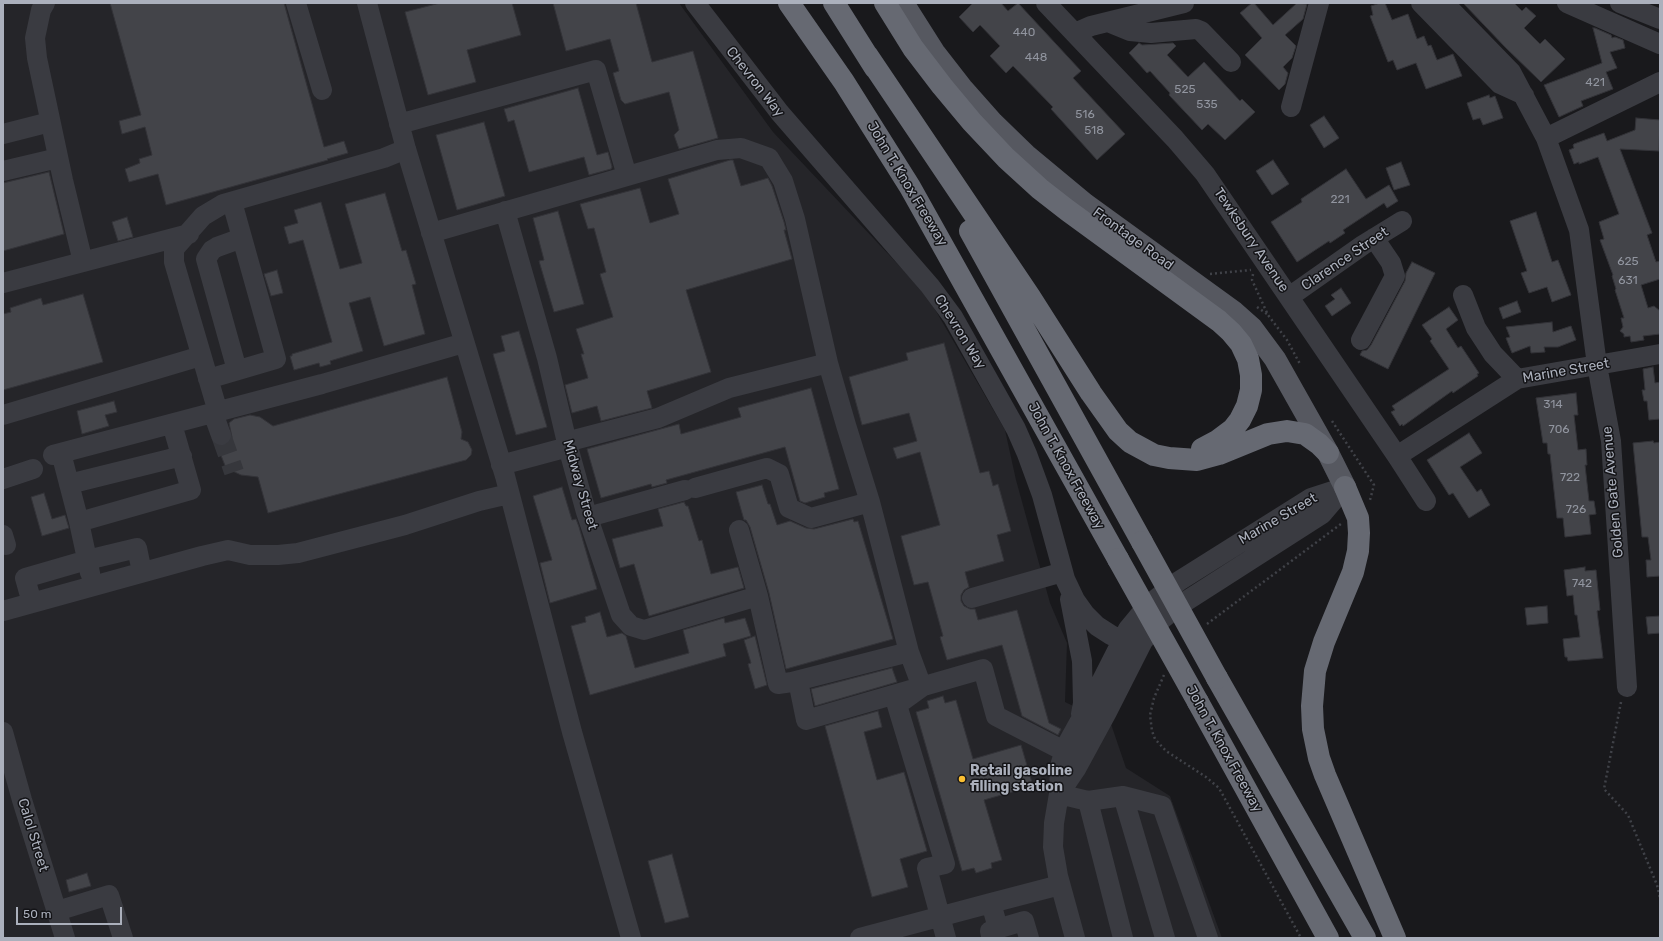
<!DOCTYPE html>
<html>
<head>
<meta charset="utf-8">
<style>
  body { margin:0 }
  #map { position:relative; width:1663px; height:941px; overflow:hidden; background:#19191c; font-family:Rubik,sans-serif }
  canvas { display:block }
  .frame { position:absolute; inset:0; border:4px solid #abb0bc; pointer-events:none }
  .scale { position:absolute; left:16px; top:907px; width:106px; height:18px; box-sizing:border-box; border:2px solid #abb0bc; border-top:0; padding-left:5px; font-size:12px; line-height:14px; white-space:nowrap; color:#abb0bc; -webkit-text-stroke:3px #141417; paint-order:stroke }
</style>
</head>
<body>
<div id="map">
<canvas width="1663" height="941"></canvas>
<div class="frame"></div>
<div class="scale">50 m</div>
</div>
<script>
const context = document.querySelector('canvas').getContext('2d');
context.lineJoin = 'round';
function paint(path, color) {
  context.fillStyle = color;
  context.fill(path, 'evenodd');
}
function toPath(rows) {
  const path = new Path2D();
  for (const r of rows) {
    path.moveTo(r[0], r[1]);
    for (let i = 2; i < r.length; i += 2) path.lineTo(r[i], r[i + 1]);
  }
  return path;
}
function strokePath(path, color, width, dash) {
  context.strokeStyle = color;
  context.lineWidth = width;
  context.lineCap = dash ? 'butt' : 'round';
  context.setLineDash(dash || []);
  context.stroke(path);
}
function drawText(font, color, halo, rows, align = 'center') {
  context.font = font + ' Rubik,sans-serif';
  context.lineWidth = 3;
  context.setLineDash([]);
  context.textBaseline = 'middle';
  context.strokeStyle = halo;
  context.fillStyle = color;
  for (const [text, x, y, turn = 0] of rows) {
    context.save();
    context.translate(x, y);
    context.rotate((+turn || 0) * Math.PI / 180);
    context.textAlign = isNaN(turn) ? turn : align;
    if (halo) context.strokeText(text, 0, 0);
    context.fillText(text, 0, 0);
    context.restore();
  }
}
paint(toPath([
  [3,3,679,3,773,132,926,294,1005,430,1016,480,1050,603,1067,643,1065,702,1111,724,1126,768,1170,796,1222,938,3,938]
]), '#252529');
const building = toPath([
  [110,3,284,3,324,147,344,141,348,153,327,159,328,160,166,205,158,174,129,182,125,169,140,163,139,159,152,155,145,127,122,134,119,121,141,115,110,3],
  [440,3,512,3,521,35,467,50,476,82,428,95,405,12,440,3],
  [553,3,636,3,652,62,693,51,718,138,679,149,674,135,679,130,669,92,625,104,621,100,613,73,619,71,610,39,566,51,553,3],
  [973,3,1001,3,1008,11,1018,3,1081,71,1073,78,1125,134,1097,160,1051,109,1053,107,1013,66,1006,73,990,56,1000,46,980,25,973,32,959,17,973,3],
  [1252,3,1254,3,1273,25,1297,3,1307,4,1303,19,1285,35,1296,46,1292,58,1283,67,1288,73,1285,84,1279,90,1245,55,1262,38,1240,13,1252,3],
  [1380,3,1385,3,1392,20,1408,14,1417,39,1424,36,1428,46,1431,45,1437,60,1453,54,1462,76,1426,89,1416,63,1397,70,1393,60,1388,62,1370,16,1373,15,1371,6,1380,3],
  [1463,3,1514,3,1522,11,1526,7,1536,16,1524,28,1540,44,1545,39,1565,59,1541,82,1505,47,1463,3],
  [1593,28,1595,28,1611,35,1612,38,1615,37,1623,40,1625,48,1610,52,1617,68,1606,72,1613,89,1581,101,1583,106,1559,117,1544,85,1602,63,1593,28],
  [1139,43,1142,45,1173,43,1176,46,1167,55,1188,77,1204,62,1240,101,1242,99,1255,112,1225,140,1208,124,1202,130,1169,95,1170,93,1150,71,1147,73,1129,53,1139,43],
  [578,88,597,155,608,152,612,167,611,169,589,175,584,157,529,172,514,120,508,122,504,109,578,88],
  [1489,95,1490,98,1495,96,1503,118,1483,125,1480,118,1473,120,1467,103,1489,95],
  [1324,116,1339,138,1324,148,1310,125,1324,116],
  [1636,118,1660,120,1659,151,1620,149,1652,233,1647,235,1656,262,1660,261,1660,279,1641,285,1648,308,1654,306,1660,311,1660,334,1643,336,1644,340,1631,342,1630,336,1624,337,1624,334,1620,331,1623,327,1621,318,1624,318,1615,290,1616,289,1612,276,1613,275,1600,240,1604,239,1599,222,1619,214,1598,157,1579,164,1579,162,1574,164,1569,150,1574,148,1573,145,1574,144,1604,133,1607,141,1635,130,1636,118],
  [484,122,505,196,457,210,436,135,484,122],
  [730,160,733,160,741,186,768,178,772,186,784,222,786,230,784,230,792,259,686,290,711,372,647,391,652,408,601,421,597,406,572,413,565,385,588,378,581,354,584,354,576,329,613,317,600,274,606,272,594,228,588,229,580,204,640,188,650,223,679,214,668,179,730,160],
  [1273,160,1289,184,1272,195,1256,171,1273,160],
  [1401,162,1410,185,1394,190,1386,168,1401,162],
  [1346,169,1366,199,1389,185,1398,201,1387,208,1384,203,1343,230,1345,233,1330,243,1329,241,1297,262,1271,222,1302,202,1301,199,1346,169],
  [49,172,64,234,3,251,3,183,49,172],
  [385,193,402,251,406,250,416,284,412,285,425,334,384,346,370,297,349,303,363,351,330,361,331,364,320,367,319,363,294,370,290,356,292,356,292,354,332,342,303,240,289,244,284,227,298,223,294,210,321,202,340,269,362,263,345,204,385,193],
  [558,211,584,304,554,312,539,261,544,260,533,218,558,211],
  [1536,212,1552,262,1558,260,1571,295,1552,302,1547,287,1529,293,1521,273,1527,271,1510,221,1536,212],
  [127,217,133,237,118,241,112,222,127,217],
  [1412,262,1435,273,1388,369,1360,355,1362,351,1367,350,1371,345,1405,281,1406,273,1412,262],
  [277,270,283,293,271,296,264,274,277,270],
  [1341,288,1351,303,1332,316,1325,306,1335,299,1331,295,1341,288],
  [83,294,103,362,3,390,3,314,11,312,10,308,41,298,43,305,83,294],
  [1517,301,1521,312,1503,319,1499,308,1517,301],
  [1449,307,1458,320,1446,329,1458,348,1461,346,1479,373,1477,374,1478,376,1453,393,1452,391,1403,426,1402,424,1400,426,1391,412,1395,410,1392,406,1449,369,1430,341,1432,339,1422,325,1449,307],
  [1552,322,1553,332,1571,326,1576,340,1558,347,1544,347,1545,352,1531,353,1530,346,1512,353,1506,338,1510,337,1506,327,1552,322],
  [519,331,547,427,516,435,493,354,505,351,501,336,519,331],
  [944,343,980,473,989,471,993,486,998,484,1011,531,997,535,1004,561,965,572,969,587,964,590,961,595,961,601,964,606,970,609,975,609,978,620,1017,610,1049,723,1061,729,1058,735,1022,716,1002,645,947,660,940,637,943,636,928,582,914,585,901,536,940,525,920,452,897,459,893,448,917,441,909,413,862,425,849,377,908,360,906,353,944,343],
  [1653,367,1655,383,1660,382,1660,419,1649,420,1647,401,1644,401,1642,390,1645,390,1643,369,1653,367],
  [447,377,462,432,461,439,468,442,472,450,471,455,466,460,268,513,258,477,241,475,226,468,220,453,219,446,225,446,230,443,232,437,229,423,234,419,250,415,260,417,273,426,447,377],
  [811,388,839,489,824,493,825,497,805,503,800,501,785,447,666,480,667,483,652,487,651,484,601,498,587,449,679,424,681,434,741,417,738,408,811,388],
  [1576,393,1578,415,1574,415,1578,450,1586,449,1587,465,1585,465,1589,501,1594,501,1596,514,1589,515,1591,534,1565,537,1563,518,1557,518,1550,454,1548,454,1547,443,1543,443,1536,398,1576,393],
  [114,401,117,412,105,415,109,426,82,434,77,411,114,401],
  [1469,433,1482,453,1460,467,1477,492,1481,489,1490,505,1469,518,1453,493,1449,495,1427,460,1469,433],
  [1653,441,1654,443,1660,442,1660,576,1647,577,1646,560,1651,560,1648,537,1642,537,1633,443,1653,441],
  [762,485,768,504,770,504,777,525,790,521,806,528,814,529,853,519,854,522,858,521,893,639,786,669,769,593,750,527,746,520,744,520,736,492,762,485],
  [562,487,572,520,576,519,579,527,597,589,550,603,540,563,552,560,533,496,562,487],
  [44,493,52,519,65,515,69,528,42,536,31,497,44,493],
  [684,502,686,506,688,506,699,541,702,540,711,574,738,567,744,588,649,616,634,564,620,568,612,539,663,526,658,509,684,502],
  [1585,567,1585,571,1596,570,1600,610,1597,611,1603,658,1568,661,1567,657,1565,657,1563,639,1580,637,1577,615,1575,615,1573,595,1567,596,1564,570,1585,567],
  [1547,606,1548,623,1527,625,1525,608,1547,606],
  [600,612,607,637,622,633,626,636,635,668,689,653,683,630,724,618,725,623,745,618,751,636,723,644,726,656,590,695,571,626,586,622,585,617,600,612],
  [1660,616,1660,633,1648,634,1646,617,1660,616],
  [755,636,767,685,755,689,748,664,751,663,744,640,755,636],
  [892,668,897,682,815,706,811,689,892,668],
  [943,696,945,703,956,700,973,759,1021,745,1033,786,984,800,1002,860,991,863,992,868,976,873,974,868,962,871,916,712,929,708,927,701,943,696],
  [878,711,882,727,864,732,877,780,904,772,927,851,900,859,908,887,872,897,825,726,878,711],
  [672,854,689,917,665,923,648,861,672,854],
  [87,873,91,886,69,892,66,880,87,873]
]);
paint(building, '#434449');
strokePath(building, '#333338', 1);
strokePath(toPath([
  [221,435,234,472]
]), '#36373c', 20, [20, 10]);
strokePath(toPath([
  [1210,274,1251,270],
  [1253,274,1252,280,1268,315,1287,340,1300,364],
  [1257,307,1267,314],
  [1332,421,1374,485,1370,500],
  [1207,624,1341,524],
  [1164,675,1154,698,1150,715,1152,731,1155,739,1166,751,1206,777,1219,788,1301,938],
  [1621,702,1604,789,1628,815,1657,885,1660,898]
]), '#404248', 2.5, [2, 3]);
strokePath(toPath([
  [45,3,41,10,35,38,37,58,63,180,83,262],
  [296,3,322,90],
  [367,3,406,149,505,476,572,732,631,938],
  [695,3,780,113,930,286,953,317,1016,429,1027,454,1042,495,1065,579,1075,600,1085,614,1097,626,1111,635,1139,649],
  [1046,3,1175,139,1205,174,1397,456,1426,501],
  [1421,3,1500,84,1524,95],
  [1444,3,1511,72,1546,138,1579,230,1597,365,1611,441,1627,687],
  [1567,3,1660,44],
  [1620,3,1660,19],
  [1108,22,1130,31,1151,33,1196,29,1201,31,1231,62],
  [1075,33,1091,26,1184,3],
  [1291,107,1319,3],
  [399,124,596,70,627,176],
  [3,134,50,122],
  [1546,138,1660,82],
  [3,171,58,158],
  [505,211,547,358,568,447,586,512,621,615,631,626,644,630,758,596],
  [431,233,717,150,741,148,769,158,783,181,795,219,828,363,846,425,870,502,909,652,922,687,897,705,945,864,927,868,946,938],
  [3,283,189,234],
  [1463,295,1476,328,1493,354,1517,379],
  [1289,297,1363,245,1402,221],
  [1361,340,1395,276,1391,263,1374,238],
  [237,370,206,259,212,250,217,247,242,238],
  [208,379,276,359,232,202],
  [218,412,174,262,174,249,203,216,223,204,384,158,406,149],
  [213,413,221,435],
  [3,415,201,356],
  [566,442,658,418,729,388,828,363],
  [61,453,79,522,191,490,172,424],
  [53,455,322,384,464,343],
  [1397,456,1517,379,1660,354],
  [501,465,568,447],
  [3,479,33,469],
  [69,484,182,456],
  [695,488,767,468,779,474,789,508,811,518,870,502],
  [588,517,685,490],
  [79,522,90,573],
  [739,530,758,596,778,684,792,682,909,652],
  [3,535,6,545],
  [972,598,1063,572],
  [1070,599,1082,661,1083,703,1081,714],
  [32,603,25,578,87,560,137,548,142,572],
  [3,611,202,556,228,550,250,555,278,555,298,553,405,525,479,501,509,494],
  [798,681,806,720,983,669,996,716,1064,751],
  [3,732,22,800,65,938],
  [1059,794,1076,769,1107,712,1143,641,1160,621,1180,605,1322,514,1345,487],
  [1059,794,1088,801,1123,796,1162,806,1208,938],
  [1123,796,1165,938],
  [1088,801,1123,938],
  [57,911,109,895,123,938],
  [998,928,991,903,1060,885],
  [991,936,990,931,1024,921,1029,938],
  [860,938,991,903],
  [1075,938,1058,876,1053,847,1054,823,1059,794,1060,766,1066,746,1096,692,1128,629,1147,606,1179,581,1311,498,1345,487]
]), '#3a3b41', 20);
strokePath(toPath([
  [903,3,934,52,962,88,993,123,1026,155,1085,204,1234,312,1252,328,1275,359,1328,453,1345,487]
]), '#565860', 22);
strokePath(toPath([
  [789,3,844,82,910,187,1118,559],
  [834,3,875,68],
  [885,3,913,48,942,86,972,122,1006,158,1040,189,1067,210,1219,321,1231,332,1241,344,1248,359,1251,375,1251,390,1247,406,1240,420,1233,429,1217,441,1202,449],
  [867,55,1030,297,1091,393,1118,431,1130,442,1154,455,1169,458,1197,460,1219,454,1268,434,1287,431,1305,434,1319,444,1328,453],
  [970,231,1142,542],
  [1345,487,1358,518,1359,533,1358,551,1353,572,1324,642,1315,671,1312,706,1313,729,1319,758,1325,775,1395,938],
  [1217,678,1365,938],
  [1198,702,1328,938]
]), '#666972', 22);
strokePath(toPath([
  [1142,542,1217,678],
  [1118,559,1198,702]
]), '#666972', 22);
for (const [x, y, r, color] of [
  [962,779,4,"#fbbf32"]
]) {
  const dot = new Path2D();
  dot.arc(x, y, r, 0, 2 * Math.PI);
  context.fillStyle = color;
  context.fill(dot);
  strokePath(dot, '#141417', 1.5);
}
drawText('12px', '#91959f', null, [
  ["440",1024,33],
  ["448",1036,58],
  ["421",1595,83],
  ["525",1185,90],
  ["535",1207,105],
  ["516",1085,115],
  ["518",1094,131],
  ["221",1340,200],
  ["625",1628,262],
  ["631",1628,281],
  ["314",1553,405],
  ["706",1559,430],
  ["722",1570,478],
  ["726",1576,510],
  ["742",1582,584]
]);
drawText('14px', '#abb0bc', '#141417', [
  ["Chevron Way",755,82,52],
  ["John T. Knox Freeway",907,184,59],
  ["Frontage Road",1133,239,36],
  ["Tewksbury Avenue",1251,240,56],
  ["Clarence Street",1345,259,-34],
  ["Chevron Way",960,332,58],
  ["Marine Street",1566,371,-10],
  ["John T. Knox Freeway",1066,466,61],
  ["Midway Street",580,485,74],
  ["Golden Gate Avenue",1613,492,-95],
  ["Marine Street",1278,519,-30],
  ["John T. Knox Freeway",1224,749,61],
  ["Calol Street",33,835,73]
]);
drawText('bold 14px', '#abb0bc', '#141417', [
  ["Retail gasoline",970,771],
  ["filling station",970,787]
], 'left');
</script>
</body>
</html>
